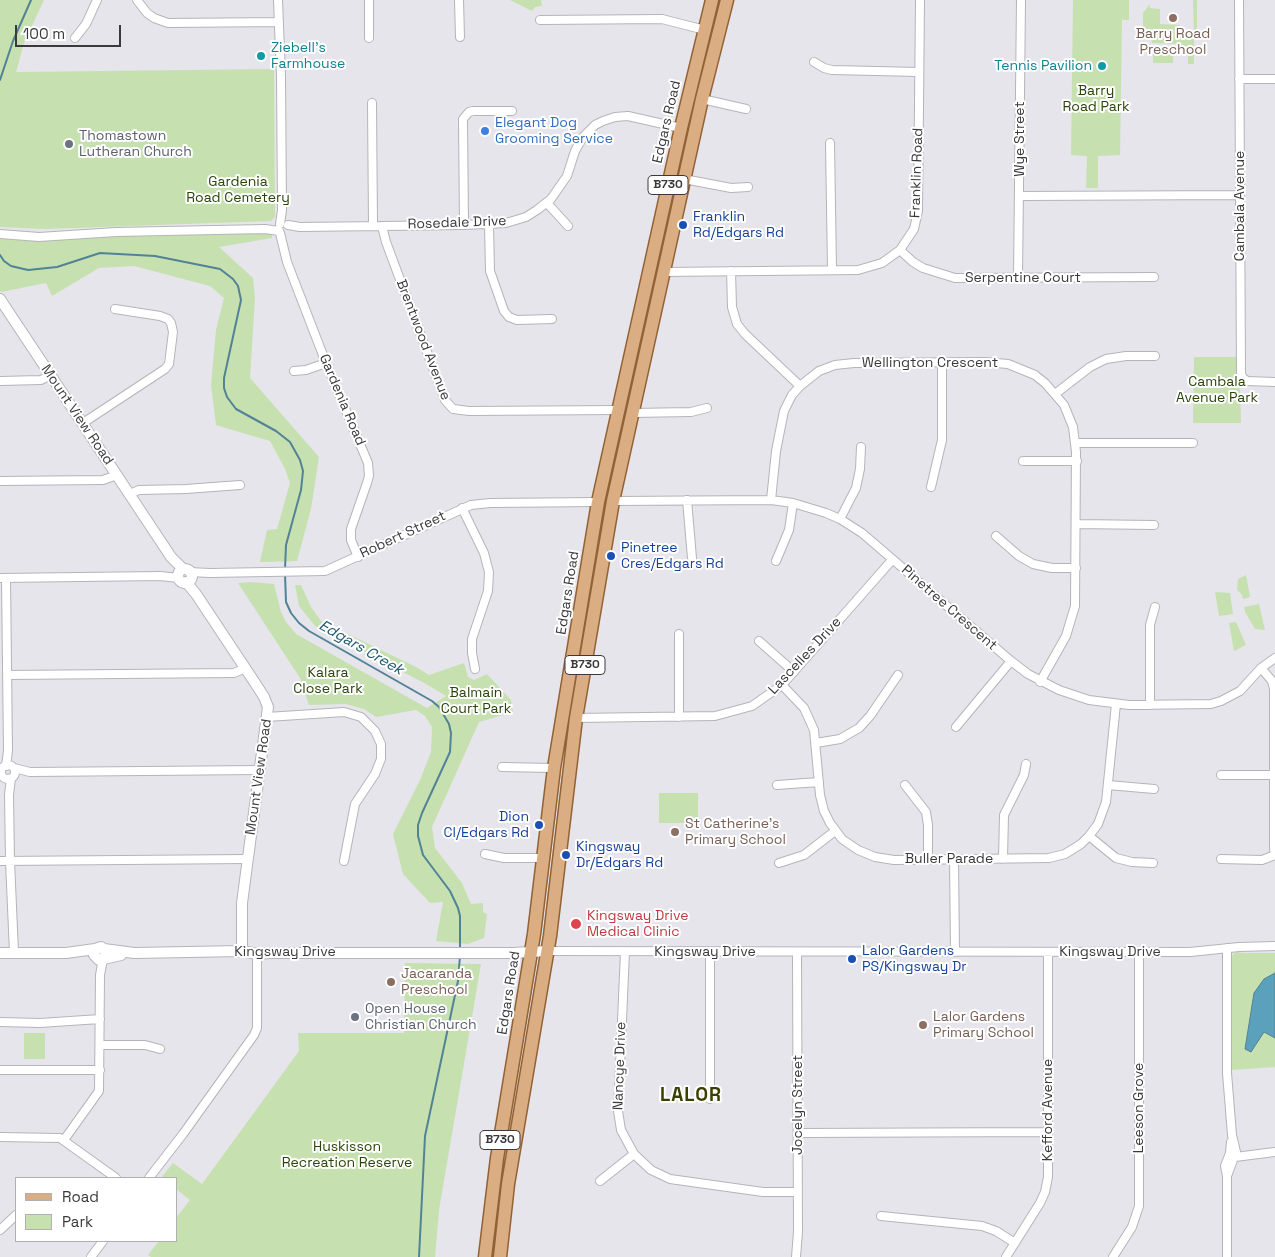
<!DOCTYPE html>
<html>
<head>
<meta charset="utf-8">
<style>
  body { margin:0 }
  #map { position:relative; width:1275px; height:1257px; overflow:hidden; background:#e5e5eb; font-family:"Space Grotesk",sans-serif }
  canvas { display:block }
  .legend { position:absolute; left:15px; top:1177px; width:162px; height:65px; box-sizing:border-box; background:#fff; border:1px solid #b0b0b1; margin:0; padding:6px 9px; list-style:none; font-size:15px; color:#3a3a3d }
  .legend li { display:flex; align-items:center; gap:10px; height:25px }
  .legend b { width:25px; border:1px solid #b0b0b1 }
  .scale { position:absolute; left:15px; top:25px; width:106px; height:22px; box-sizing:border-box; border:2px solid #3a3a3d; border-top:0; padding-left:6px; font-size:15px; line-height:18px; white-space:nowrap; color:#3a3a3d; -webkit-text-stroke:4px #fff; paint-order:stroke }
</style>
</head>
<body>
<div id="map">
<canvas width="1275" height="1257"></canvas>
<ul class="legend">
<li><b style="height:6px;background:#daad83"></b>Road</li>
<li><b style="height:14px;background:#c6e1af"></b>Park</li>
</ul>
<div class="scale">100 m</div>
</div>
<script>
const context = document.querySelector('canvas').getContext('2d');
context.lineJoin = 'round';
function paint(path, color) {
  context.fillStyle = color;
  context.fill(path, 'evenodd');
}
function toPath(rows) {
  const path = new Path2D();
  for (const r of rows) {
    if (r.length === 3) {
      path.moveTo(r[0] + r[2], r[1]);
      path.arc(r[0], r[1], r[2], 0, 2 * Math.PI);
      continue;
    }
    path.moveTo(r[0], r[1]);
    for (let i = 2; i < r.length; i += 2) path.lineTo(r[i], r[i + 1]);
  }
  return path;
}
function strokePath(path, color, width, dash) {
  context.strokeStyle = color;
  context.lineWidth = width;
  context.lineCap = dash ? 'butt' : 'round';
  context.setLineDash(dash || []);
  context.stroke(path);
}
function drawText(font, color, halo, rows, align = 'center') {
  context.font = font + ' "Space Grotesk",sans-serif';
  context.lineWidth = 4;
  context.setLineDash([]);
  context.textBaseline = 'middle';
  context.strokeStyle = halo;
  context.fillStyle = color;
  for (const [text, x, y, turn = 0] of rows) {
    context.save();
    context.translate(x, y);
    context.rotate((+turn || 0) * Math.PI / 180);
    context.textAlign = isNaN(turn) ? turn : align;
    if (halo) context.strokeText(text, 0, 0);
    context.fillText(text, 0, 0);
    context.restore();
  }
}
paint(toPath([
  [0,0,44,0,24,43,16,72,274,69,275,217,271,221,186,224,45,229,0,227],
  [510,0,541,0,542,6,535,7,532,11],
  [1073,0,1129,0,1129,20,1123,20,1122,18,1120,155,1098,156,1098,188,1086,188,1087,156,1071,155],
  [1193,0,1197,0,1197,37,1184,37,1185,39,1194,39,1194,64,1188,64,1188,54,1184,47,1180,44,1152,43,1151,37,1142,37,1142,30,1150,30,1143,29,1143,13,1150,4,1150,8,1160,9,1160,24,1180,25,1180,33,1194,33],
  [1153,52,1173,53,1173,63,1153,63],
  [272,231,272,238,219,247,253,278,255,297,250,378,319,457,311,509,297,561,260,562,267,530,277,529,290,483,285,469,270,441,216,425,211,385,216,330,224,298,210,286,134,266,99,268,52,296,46,283,1,292,0,290,0,239,29,240,92,236],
  [1194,357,1237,357,1237,378,1240,384,1241,423,1193,423],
  [1246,575,1250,597,1243,599,1242,595,1237,590,1238,579],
  [251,582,274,584,281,612,286,622,296,634,427,708,446,696,426,684,315,626,299,606,295,585,301,585,311,607,321,621,416,667,429,675,464,663,468,677,474,680,487,674,511,700,513,712,479,722,432,827,435,848,462,883,471,904,483,903,483,912,487,914,484,938,468,944,436,941,443,902,430,903,403,874,393,834,420,780,431,752,432,727,425,716,416,710,376,717,364,709,346,704,309,705,300,678,238,583],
  [1215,592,1230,593,1233,614,1219,616],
  [1259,604,1265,630,1255,629,1245,612,1244,607],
  [1236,622,1246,645,1234,651,1229,623],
  [659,793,698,793,698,823,659,823],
  [1237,952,1243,953,1275,953,1275,1067,1231,1070,1230,961,1233,954],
  [405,963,481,964,439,1210,435,1257,151,1257,148,1255,159,1241,176,1241,176,1218,190,1200,176,1189,176,1178,161,1178,173,1163,202,1184,299,1051,298,1033,404,1033],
  [24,1033,45,1033,45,1059,24,1059]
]), '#c6e1af');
const water = toPath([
  [1275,973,1275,1038,1264,1032,1251,1052,1245,1049,1254,993,1264,979,1275,973]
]);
paint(water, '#5ca1bc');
strokePath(water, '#528296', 1);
strokePath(toPath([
  [0,80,13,41,31,0],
  [0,255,4,261,11,266,28,270,57,267,100,253,155,256,220,269,233,279,238,286,241,300,224,378,224,388,227,397,236,409,276,431,290,442,300,460,303,471,301,490,286,545,285,569],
  [285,574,286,602,291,613,299,623,309,631,432,701,439,707,449,724,451,733,450,752,422,813,418,825,418,836,423,855,450,891,458,908,460,916,460,948],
  [419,1257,425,1136,458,981,460,956]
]), '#528296', 2);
const minor = toPath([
  [137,0,147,13,154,18,168,23,279,22],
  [278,0,281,76,282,210,280,224],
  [369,0,369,38],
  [459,0,460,37],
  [1239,0,1241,373,1242,377,1247,381,1275,382],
  [540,20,662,19,705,30],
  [75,38,86,24,97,0],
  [814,62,824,68,832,70,919,72],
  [1239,79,1275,79],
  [702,99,746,109],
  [372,103,373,226],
  [830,143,832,270],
  [684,179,731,188,748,187],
  [1020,196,1240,195],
  [547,203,568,226],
  [288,225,300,227,464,225,506,223,526,217,537,210,551,199,567,176,575,151,583,137,595,125,603,121,615,117,628,116,681,128],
  [464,225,463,119,469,112,473,111,512,111],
  [489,225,490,271,504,311,509,317,517,320,552,319],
  [382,226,386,242,445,400,453,409,469,411,618,410],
  [280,233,287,262,326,363,368,463,369,476,367,483,351,529,351,540,358,557],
  [0,234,39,237,116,232,265,229,279,231],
  [900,250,913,262,923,268,955,278,1154,277],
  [731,271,732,307,737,324,745,334,800,386],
  [663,272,858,270,882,263,900,250,914,229,918,211,920,0],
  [1018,278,1021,0],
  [294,371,306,370,326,363],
  [0,381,41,380,51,375],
  [1055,394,1090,367,1106,359,1126,356,1155,356],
  [632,413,691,412,707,408],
  [83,423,165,369,169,364,173,332,171,323,168,319,160,316,115,309],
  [1076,443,1193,443],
  [1023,461,1077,461],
  [0,481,103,480,117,475],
  [931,487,942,440,942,362],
  [130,494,139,490,186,489,240,485],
  [687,500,692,558],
  [771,500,776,451,784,411,792,395,800,386,819,371,835,365,854,363,985,362,1008,364,1035,375,1045,383,1064,405,1073,427,1076,452,1075,606,1066,636,1040,682],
  [613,501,771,500,793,503,826,513,840,519,862,533,1011,661,1028,674,1059,690,1089,700,1129,705,1211,704,1221,701,1240,691,1261,668,1275,658],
  [462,508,484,553,489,572,488,591,472,639,472,653,475,669],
  [840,519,856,488,860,469,861,447],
  [1076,524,1154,525],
  [996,536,1019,556,1033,564,1052,568,1076,568],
  [776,561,789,530,793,503],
  [189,572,210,573,325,571,471,505,490,503,598,502],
  [0,578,160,576,179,578],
  [759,641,794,672],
  [1261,668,1272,681,1274,689,1274,849,1275,854],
  [7,675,234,673,246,668],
  [782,685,804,708,814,730,820,795,824,811,830,823,842,839,858,850,875,857,894,860,1049,858,1065,854,1081,844,1089,836,1098,824,1106,802,1116,704],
  [1150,705,1150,625,1155,607],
  [267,717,344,712,361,717,375,731,381,744,381,759,375,774,355,804,344,861],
  [679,717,679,634],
  [576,718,715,716,752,706,782,685,892,560],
  [956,727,1011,661],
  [816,743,840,739,859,728,870,716,898,675],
  [8,772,7],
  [6,766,8,751,6,578],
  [502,767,554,768],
  [14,768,30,772,260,770],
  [1221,775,1274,775],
  [11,778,9,795,10,861,14,953],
  [777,785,819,782],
  [905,785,926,812,928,825,928,859],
  [1108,785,1154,789],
  [1089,836,1116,858,1132,862,1153,863],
  [485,854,504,858,544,858],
  [954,859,955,952],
  [1003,859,1004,815,1024,775,1026,764],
  [1221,859,1262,860,1275,855],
  [0,861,248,859],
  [779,863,804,855,835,831],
  [1227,948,1227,1073,1232,1135,1236,1152,1227,1176],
  [547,951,1190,952,1239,947,1275,946],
  [625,952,618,1111,621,1130,634,1154,651,1170,670,1179,763,1192,798,1192],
  [710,952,710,1099],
  [0,1022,40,1023,100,1019],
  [100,1045,145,1045,160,1049],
  [0,1070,100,1070],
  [798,1133,1048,1132],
  [0,1137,60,1138,116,1178],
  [64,1140,99,1091,100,975,103,959],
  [1231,1154,1235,1157,1275,1152],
  [149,1178,183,1134,254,1035,257,1028,257,954],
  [600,1181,634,1154],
  [881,1216,982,1226,996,1231,1015,1243],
  [0,1230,16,1215],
  [91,1257,103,1241],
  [796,1257,798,1232,797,952],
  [1006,1257,1040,1203,1045,1192,1048,1177,1048,952],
  [1113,1257,1132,1227,1139,1206,1139,952],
  [1227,1257,1227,1176,1225,1166,1230,1153,1231,1142]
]);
const tertiary = toPath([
  [0,299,171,557,183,569],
  [185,576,7],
  [186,582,196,594,257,686,264,697,268,707,242,903,242,951],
  [104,949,134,953,242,951,257,954,270,953,513,953,547,951],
  [0,953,66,953,95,949],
  [104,958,106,954,104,949,101,947,95,949,94,955,99,960,121,955]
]);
const primary = toPath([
  [485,1257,497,1158,534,934,554,768,598,502,681,128,712,0],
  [500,1257,508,1184,550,936,576,718,613,501,702,99,727,0]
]);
strokePath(minor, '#b5b4ba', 10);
strokePath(tertiary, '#b5b4ba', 12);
strokePath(primary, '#926235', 15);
strokePath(minor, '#fff', 8);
strokePath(tertiary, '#fff', 10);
strokePath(primary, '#daad83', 12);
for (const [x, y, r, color] of [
  [1173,18,5,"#8d6e63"],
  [261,56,5,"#0f9aa8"],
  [1102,66,5,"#0f9aa8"],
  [485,131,5,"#3f7fe0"],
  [69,144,5,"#6b7280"],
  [683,225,5,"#1a4fb4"],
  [611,556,5,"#1a4fb4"],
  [539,825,5,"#1a4fb4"],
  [675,832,5,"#8d6e63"],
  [566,855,5,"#1a4fb4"],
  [576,924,6,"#e0444e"],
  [852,959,5,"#1a4fb4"],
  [391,982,5,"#8d6e63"],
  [355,1017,5,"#6b7280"],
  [923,1025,5,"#8d6e63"]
]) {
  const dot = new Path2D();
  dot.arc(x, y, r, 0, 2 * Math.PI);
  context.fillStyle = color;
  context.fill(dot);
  strokePath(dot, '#fff', 2);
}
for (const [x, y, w] of [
  [668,185,40],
  [585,665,40],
  [500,1140,40]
]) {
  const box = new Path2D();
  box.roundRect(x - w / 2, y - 9.5, w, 19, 4);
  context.fillStyle = '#fff';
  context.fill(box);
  strokePath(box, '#3a3a3d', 1);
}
drawText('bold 12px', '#3a3a3d', null, [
  ["B730",668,185],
  ["B730",585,665],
  ["B730",500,1140]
]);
drawText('14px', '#785e54', '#fff', [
  ["Barry Road",1173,34,"center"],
  ["Preschool",1173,50,"center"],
  ["St Catherine's",685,824],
  ["Primary School",685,840],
  ["Jacaranda",401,974],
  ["Preschool",401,990],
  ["Lalor Gardens",933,1017],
  ["Primary School",933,1033]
], 'left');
drawText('14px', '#0d838f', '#fff', [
  ["Ziebell's",271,48],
  ["Farmhouse",271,64],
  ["Tennis Pavilion",1092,66,"right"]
], 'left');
drawText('14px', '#2a440a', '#fff', [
  ["Barry",1096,91],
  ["Road Park",1096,107],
  ["Gardenia",238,182],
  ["Road Cemetery",238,198],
  ["Cambala",1217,382],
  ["Avenue Park",1217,398],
  ["Kalara",328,673],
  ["Close Park",328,689],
  ["Balmain",476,693],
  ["Court Park",476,709],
  ["Huskisson",347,1147],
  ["Recreation Reserve",347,1163]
]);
drawText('14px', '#3a3a3d', '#fff', [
  ["Edgars Road",667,122,-77],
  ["Wye Street",1020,139,-90],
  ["Franklin Road",917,173,-88],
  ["Cambala Avenue",1240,206,-90],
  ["Rosedale Drive",457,223,-2],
  ["Serpentine Court",1023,278],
  ["Brentwood Avenue",423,340,69],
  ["Wellington Crescent",930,363],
  ["Gardenia Road",342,400,67],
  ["Mount View Road",77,415,56],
  ["Robert Street",403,535,-25],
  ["Edgars Road",568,593,-81],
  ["Pinetree Crescent",949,608,41],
  ["Lascelles Drive",805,656,-47],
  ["Mount View Road",259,777,-82],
  ["Buller Parade",949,859],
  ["Kingsway Drive",285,952],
  ["Kingsway Drive",705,952],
  ["Kingsway Drive",1110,952],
  ["Edgars Road",509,993,-81],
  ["Nancye Drive",620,1066,-88],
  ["Jocelyn Street",798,1105,-90],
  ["Leeson Grove",1139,1108,-90],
  ["Kefford Avenue",1048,1110,-90]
]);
drawText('14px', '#366cbe', '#fff', [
  ["Elegant Dog",495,123],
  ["Grooming Service",495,139]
], 'left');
drawText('14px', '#5b616d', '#fff', [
  ["Thomastown",79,136],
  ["Lutheran Church",79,152],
  ["Open House",365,1009],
  ["Christian Church",365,1025]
], 'left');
drawText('14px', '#164399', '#fff', [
  ["Franklin",693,217],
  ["Rd/Edgars Rd",693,233],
  ["Pinetree",621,548],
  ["Cres/Edgars Rd",621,564],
  ["Dion",529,817,"right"],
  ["Cl/Edgars Rd",529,833,"right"],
  ["Kingsway",576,847],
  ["Dr/Edgars Rd",576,863],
  ["Lalor Gardens",862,951],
  ["PS/Kingsway Dr",862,967]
], 'left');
drawText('14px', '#be3a42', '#fff', [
  ["Kingsway Drive",587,916],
  ["Medical Clinic",587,932]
], 'left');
drawText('italic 15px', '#235a6e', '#fff', [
  ["Edgars Creek",361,648,30]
]);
context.letterSpacing = '1px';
drawText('bold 19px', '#3b3f00', '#fff', [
  ["LALOR",691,1096]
]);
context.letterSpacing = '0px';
</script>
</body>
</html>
